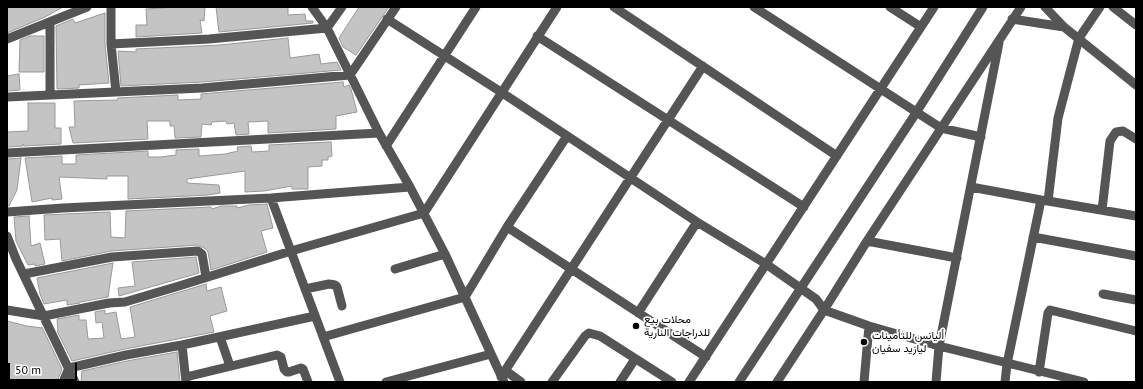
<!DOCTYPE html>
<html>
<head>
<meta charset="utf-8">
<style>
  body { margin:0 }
  #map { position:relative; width:1143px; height:389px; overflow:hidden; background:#fff; font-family:"PT Sans",sans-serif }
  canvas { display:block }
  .frame { position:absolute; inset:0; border:8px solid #000; pointer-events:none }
  .scale { position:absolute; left:8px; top:363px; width:69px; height:18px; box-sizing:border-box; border:2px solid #000; border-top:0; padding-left:5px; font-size:12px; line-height:14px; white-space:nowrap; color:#000; -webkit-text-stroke:3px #fff; paint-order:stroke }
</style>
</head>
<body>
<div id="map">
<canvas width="1143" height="389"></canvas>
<div class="frame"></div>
<div class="scale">50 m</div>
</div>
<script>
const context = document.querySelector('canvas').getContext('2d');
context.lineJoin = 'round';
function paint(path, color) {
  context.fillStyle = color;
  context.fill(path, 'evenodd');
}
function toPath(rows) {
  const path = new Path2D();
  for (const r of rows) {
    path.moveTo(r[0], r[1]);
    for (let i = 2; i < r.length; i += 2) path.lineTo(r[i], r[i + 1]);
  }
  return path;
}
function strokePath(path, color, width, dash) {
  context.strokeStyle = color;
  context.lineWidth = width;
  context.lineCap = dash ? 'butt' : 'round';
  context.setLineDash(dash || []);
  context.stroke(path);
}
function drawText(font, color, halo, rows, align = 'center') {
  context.font = font + ' "PT Sans",Vazirmatn,sans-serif';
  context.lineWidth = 3.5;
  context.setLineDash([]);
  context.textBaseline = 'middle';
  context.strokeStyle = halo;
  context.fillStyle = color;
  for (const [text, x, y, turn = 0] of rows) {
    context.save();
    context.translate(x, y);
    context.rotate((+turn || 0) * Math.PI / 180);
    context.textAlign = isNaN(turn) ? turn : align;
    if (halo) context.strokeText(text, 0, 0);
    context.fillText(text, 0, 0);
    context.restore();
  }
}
const building = toPath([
  [7,7,63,7,45,17,7,33,7,7],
  [176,7,205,7,204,21,200,20,202,33,136,37,136,25,147,25,146,9,176,7],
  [216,7,288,7,288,15,305,14,306,21,313,21,313,23,219,32,216,7],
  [359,7,389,7,356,55,343,47,339,38,359,7],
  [105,13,105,44,109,83,79,85,79,88,57,89,56,26,73,19,75,23,105,13],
  [30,36,44,36,44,72,19,72,20,40,30,36],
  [288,38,290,58,319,54,321,64,337,62,341,70,202,82,121,86,118,51,136,52,136,49,220,45,288,38],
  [19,74,20,90,7,91,7,76,19,74],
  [343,82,344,87,349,85,351,89,357,112,336,116,336,129,268,133,268,121,248,122,249,134,236,135,234,123,227,124,226,121,212,122,211,125,202,124,201,137,175,138,174,126,170,126,170,121,147,121,148,139,73,143,69,127,75,127,74,101,117,100,118,98,178,95,178,100,201,99,201,94,343,82],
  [28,103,55,103,55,128,61,128,61,144,24,146,23,144,23,146,7,147,7,132,28,131,28,103],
  [331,142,332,156,328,157,328,160,322,160,322,166,308,167,308,189,292,189,292,186,264,191,245,192,245,171,187,179,187,183,219,185,220,193,208,195,128,199,128,176,107,176,107,179,59,177,62,199,52,200,52,198,32,202,25,158,62,156,62,164,76,164,76,155,148,151,148,157,160,157,176,155,176,150,199,149,199,156,225,154,238,151,237,147,251,146,252,152,269,151,269,145,331,142],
  [21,158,17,190,9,206,7,206,7,159,21,158],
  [267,204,273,228,261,231,267,252,211,270,208,252,206,249,198,245,111,251,62,261,60,239,45,240,44,215,110,212,111,237,125,238,126,211,211,207,212,209,221,206,237,206,237,208,249,205,267,204],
  [29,216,31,246,40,243,45,264,35,266,35,264,28,265,16,241,14,217,29,216],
  [196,257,199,273,119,296,118,288,135,286,132,262,196,257],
  [113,263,108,297,80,302,80,303,67,305,67,300,44,304,40,294,37,278,113,263],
  [206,284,207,291,221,287,227,311,210,316,214,332,125,349,72,361,57,331,58,331,57,319,79,315,79,320,86,320,88,339,104,338,102,322,96,323,95,312,105,310,105,314,116,312,121,339,135,337,130,307,206,284],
  [7,321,27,326,42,328,42,327,62,369,57,382,12,382,7,379,7,321],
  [177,352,180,382,81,382,82,371,127,361,177,352]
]);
paint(building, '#c4c4c4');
strokePath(building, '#999', 1);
strokePath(toPath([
  [111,7,111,44,116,92],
  [312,7,327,28,379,133,410,187,445,254,504,382],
  [614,7,837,156],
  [754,7,941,128,981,137],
  [890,7,921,27],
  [1045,7,1064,27,1136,85],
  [1113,7,1136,25],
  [387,19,501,92,697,222,766,264,816,299,824,310,869,326,939,346,1084,382],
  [1012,19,1064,27],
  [50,22,50,95],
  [537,36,804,207],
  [7,39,87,7],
  [111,44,209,39,327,28,342,7],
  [7,97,202,88,350,75,396,7],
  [386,146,476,7],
  [7,153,379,133],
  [971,187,1041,200],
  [271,198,340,382],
  [1048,201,1136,216],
  [1102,210,1110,141,1116,132,1123,131,1136,139],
  [7,212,63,208,271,198,410,187],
  [507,227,706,357],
  [7,236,16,259,75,382],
  [1033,237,1136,256],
  [867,241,957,258],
  [395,269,445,254],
  [24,274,112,257,198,251,202,254,206,277],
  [305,289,329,284,335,285,337,287,342,306],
  [1103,294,1136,300],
  [7,310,44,316,109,303,125,302,179,286,291,251,424,213,557,7],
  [638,313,697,222],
  [220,337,230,366],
  [323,337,465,297,507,227,567,136],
  [182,345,186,382],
  [506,371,521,382],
  [1039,372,1048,313,1050,310,1136,331],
  [186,377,277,355,281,357,284,369,287,372,289,372,301,368,303,369,308,382],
  [501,377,703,66],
  [63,382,69,368,126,355,182,345,315,316],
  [386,382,491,354],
  [552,382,585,336,589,333,600,336,672,382],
  [620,382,635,359],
  [689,382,934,7],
  [739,382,914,116,983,7],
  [777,382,824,310,867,241,1021,7],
  [864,382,869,326],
  [936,382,939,346,999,43],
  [1005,382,1007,364,1041,200,1048,201,1058,118,1079,38,1100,7]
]), '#555', 9);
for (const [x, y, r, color] of [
  [636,326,4,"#000"],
  [864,342,4,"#000"]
]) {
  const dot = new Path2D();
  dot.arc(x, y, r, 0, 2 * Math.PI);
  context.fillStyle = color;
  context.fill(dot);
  strokePath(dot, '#fff', 1.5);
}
drawText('11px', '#000', '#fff', [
  ["محلات بيع",644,320],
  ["للدراجات النارية",644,333],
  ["أليانس للتأمينات",872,336],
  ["ليازيد سفيان",872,349]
], 'left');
</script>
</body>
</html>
